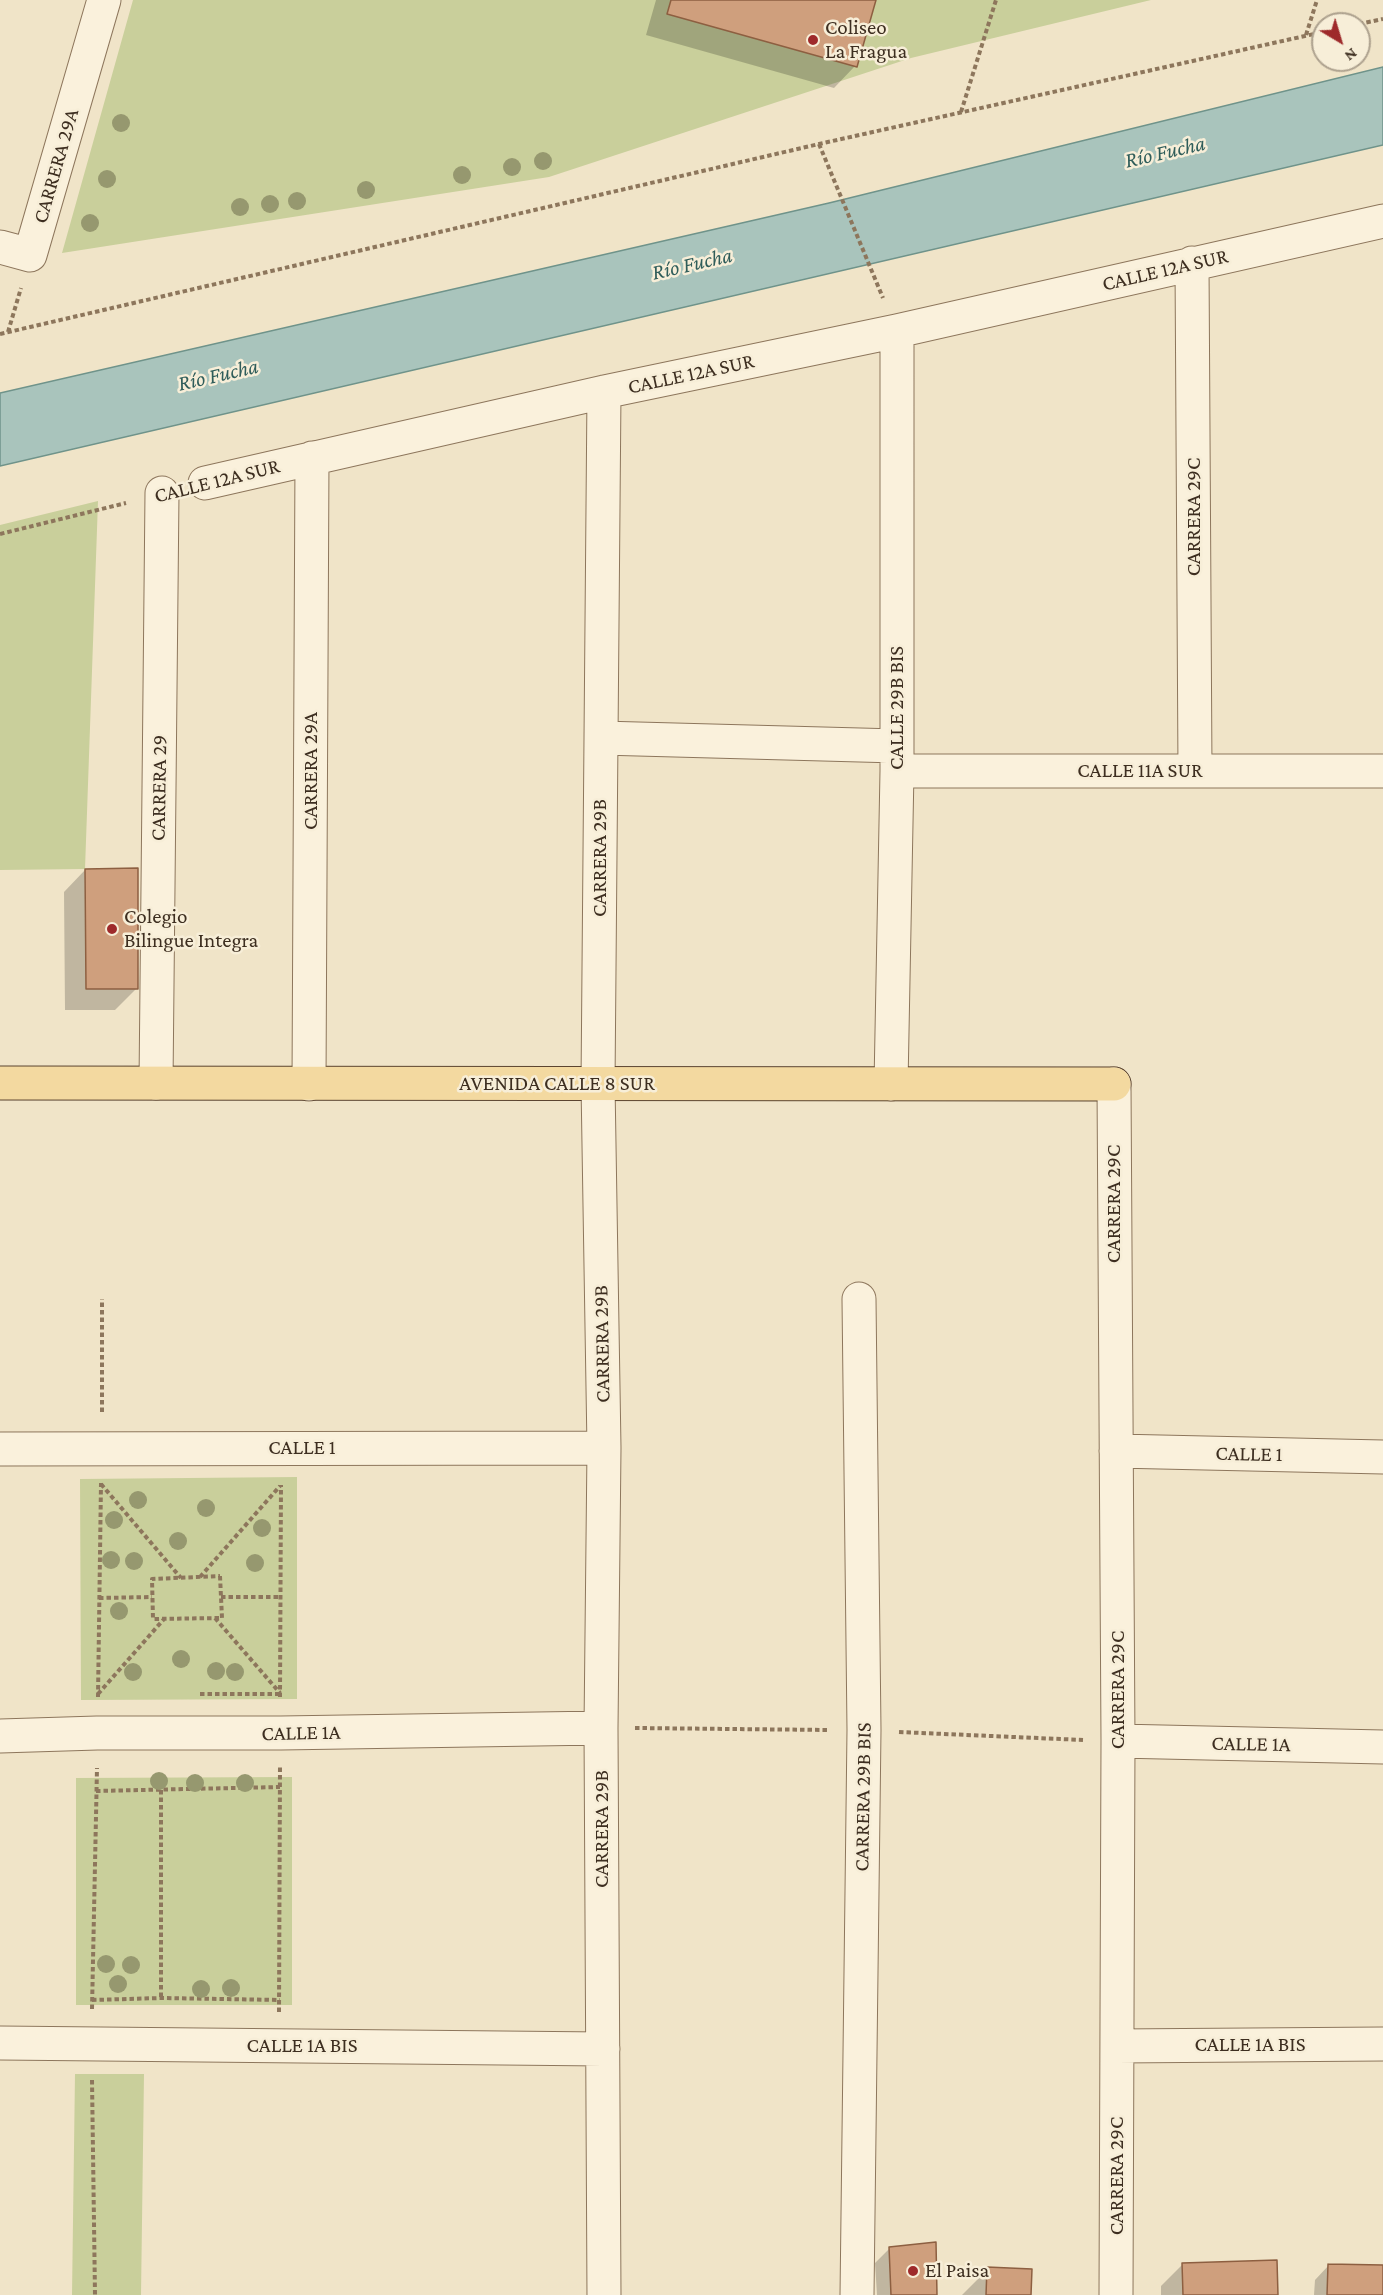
<!DOCTYPE html>
<html>
<head>
<meta charset="utf-8">
<style>
  body { margin:0 }
  #map { position:relative; width:1383px; height:2295px; overflow:hidden; background:#f0e4c8; font-family:"Crimson Pro",serif }
  canvas { display:block }
  .north { position:absolute; left:1311px; top:12px; width:60px; height:60px; box-sizing:border-box; background:#f7eed8; border:2px solid #ada18e; border-radius:50%; rotate:142deg; font-size:16px; font-weight:700; line-height:24px; text-align:center; color:#3d2e20 }
  .north::after { content:''; display:block; margin:auto; width:21px; height:27px; background:#9e2a2b; clip-path:polygon(50% 0,100% 100%,50% 72%,0 100%) }
</style>
</head>
<body>
<div id="map">
<canvas width="1383" height="2295"></canvas>
<div class="north">N</div>
</div>
<script>
const context = document.querySelector('canvas').getContext('2d');
context.lineJoin = 'round';
function paint(path, color) {
  context.fillStyle = color;
  context.fill(path, 'evenodd');
}
function toPath(rows) {
  const path = new Path2D();
  for (const r of rows) {
    path.moveTo(r[0], r[1]);
    for (let i = 2; i < r.length; i += 2) path.lineTo(r[i], r[i + 1]);
  }
  return path;
}
function strokePath(path, color, width, dash) {
  context.strokeStyle = color;
  context.lineWidth = width;
  context.lineCap = dash ? 'butt' : 'round';
  context.setLineDash(dash || []);
  context.stroke(path);
}
function drawText(font, color, halo, rows, align = 'center') {
  context.font = font + ' "Crimson Pro",serif';
  context.lineWidth = 5;
  context.setLineDash([]);
  context.textBaseline = 'middle';
  context.strokeStyle = halo;
  context.fillStyle = color;
  for (const [text, x, y, turn = 0] of rows) {
    context.save();
    context.translate(x, y);
    context.rotate((+turn || 0) * Math.PI / 180);
    context.textAlign = isNaN(turn) ? turn : align;
    if (halo) context.strokeText(text, 0, 0);
    context.fillText(text, 0, 0);
    context.restore();
  }
}
paint(toPath([
  [133,0,1151,0,911,58,549,177,62,253],
  [98,501,85,869,0,870,0,525],
  [297,1477,297,1699,81,1700,80,1479],
  [292,1777,292,2005,76,2005,76,1778],
  [75,2074,144,2074,141,2295,72,2295]
]), '#c9cf9b');
const water = toPath([
  [1383,67,1383,145,0,466,0,393,829,203,1383,67]
]);
paint(water, '#a9c4bc');
strokePath(water, '#6f938a', 1.5);
paint(toPath([
  [656,0,874,0,855,66,834,88,646,35],
  [85,870,137,988,115,1010,65,1010,64,892],
  [890,2248,935,2295,877,2295,875,2263],
  [1183,2264,1277,2295,1161,2295,1161,2286],
  [1329,2265,1383,2267,1383,2295,1314,2295,1315,2280],
  [988,2269,1030,2295,962,2295]
]), '#0003');
const building = toPath([
  [671,0,876,0,857,67,667,14,671,0],
  [138,868,138,989,86,989,85,869,138,868],
  [936,2242,937,2295,891,2295,889,2247,936,2242],
  [1277,2260,1278,2295,1183,2295,1182,2263,1277,2260],
  [1328,2264,1383,2265,1383,2295,1327,2295,1328,2264],
  [987,2267,1032,2269,1031,2295,986,2295,987,2267]
]);
paint(building, '#cf9f7d');
strokePath(building, '#8d5f41', 1.5);
const minor = toPath([
  [0,247,30,255,104,0],
  [1192,263,1195,771],
  [604,392,598,1084,604,1448,601,1728,604,2295],
  [205,483,604,392,897,331,1383,221],
  [601,738,897,746],
  [897,771,1383,771],
  [156,1083,162,493],
  [309,1084,312,458],
  [891,1084,897,771,897,331],
  [1114,1084,1118,1741,1116,2295],
  [0,1449,604,1448],
  [1116,1451,1383,1457],
  [0,1736,97,1733,281,1733,601,1728],
  [1118,1741,1383,1747],
  [0,2043,603,2049],
  [1117,2046,1383,2044],
  [857,2295,864,1730,859,1299]
]);
const major = toPath([
  [0,1083,1114,1084]
]);
strokePath(minor, '#8d765c', 35);
strokePath(major, '#5b4430', 35);
strokePath(toPath([
  [1359,24,1383,19],
  [1306,35,1317,0],
  [961,112,996,0],
  [819,144,883,298],
  [8,332,21,288],
  [0,334,819,144,1323,32],
  [0,534,126,503],
  [102,1412,102,1299],
  [101,1484,181,1578],
  [220,1576,222,1618,153,1619,152,1579,220,1576],
  [200,1577,280,1486],
  [221,1597,281,1597],
  [99,1598,152,1597],
  [215,1618,280,1693],
  [98,1694,164,1619],
  [200,1694,280,1694],
  [98,1697,101,1483],
  [280,1697,281,1485],
  [635,1728,829,1730],
  [899,1732,1083,1740],
  [161,1790,161,1998],
  [96,1791,280,1787],
  [92,2000,161,1998,280,2000],
  [92,2009,97,1768],
  [279,2012,280,1767],
  [92,2080,95,2295]
]), '#8d765c', 4, [4.5, 3]);
strokePath(minor, '#faf1dc', 33);
strokePath(major, '#f3d9a0', 33);
context.fillStyle = '#96986f';
for (const [x, y] of [
  [121,123],
  [543,161],
  [512,167],
  [462,175],
  [107,179],
  [366,190],
  [297,201],
  [270,204],
  [240,207],
  [90,223],
  [138,1500],
  [206,1508],
  [114,1520],
  [262,1528],
  [178,1541],
  [111,1560],
  [134,1561],
  [255,1563],
  [119,1611],
  [181,1659],
  [216,1671],
  [133,1672],
  [235,1672],
  [159,1781],
  [195,1783],
  [245,1783],
  [106,1964],
  [131,1965],
  [118,1984],
  [231,1988],
  [201,1989]
]) {
  context.beginPath();
  context.arc(x, y, 9, 0, 2 * Math.PI);
  context.fill();
}
for (const [x, y, r, color] of [
  [813,40,6,"#9e2a2b"],
  [112,929,6,"#9e2a2b"],
  [913,2271,6,"#9e2a2b"]
]) {
  const dot = new Path2D();
  dot.arc(x, y, r, 0, 2 * Math.PI);
  context.fillStyle = color;
  context.fill(dot);
  strokePath(dot, '#f7eed8', 2);
}
drawText('21px', '#3d2e20', '#f7eed8', [
  ["Coliseo",825,28],
  ["La Fragua",825,52],
  ["Colegio",124,917],
  ["Bilingue Integra",124,941],
  ["El Paisa",925,2271]
], 'left');
drawText('21px', '#3d2e20', '#f7eed8', [
  ["CARRERA 29A",56,166,-74],
  ["CALLE 12A SUR",1165,270,-13],
  ["CALLE 12A SUR",691,374,-12],
  ["CALLE 12A SUR",217,481,-14],
  ["CARRERA 29C",1194,517,-90],
  ["CALLE 29B BIS",897,708,-90],
  ["CARRERA 29A",311,771,-90],
  ["CALLE 11A SUR",1140,771],
  ["CARRERA 29",159,788,-89],
  ["CARRERA 29B",600,858,-90],
  ["AVENIDA CALLE 8 SUR",557,1084],
  ["CARRERA 29C",1114,1204,-90],
  ["CARRERA 29B",602,1344,-91],
  ["CALLE 1",302,1448],
  ["CALLE 1",1249,1454,1],
  ["CARRERA 29C",1118,1690,-90],
  ["CALLE 1A",301,1733,-1],
  ["CALLE 1A",1251,1744,1],
  ["CARRERA 29B BIS",863,1797,-89],
  ["CARRERA 29B",602,1829,-90],
  ["CALLE 1A BIS",1250,2045],
  ["CALLE 1A BIS",302,2046],
  ["CARRERA 29C",1117,2176,-90]
]);
drawText('italic 22px', '#2f5d5a', '#f7eed8', [
  ["Río Fucha",1165,152,-13],
  ["Río Fucha",692,264,-13],
  ["Río Fucha",218,375,-13]
]);
</script>
</body>
</html>
